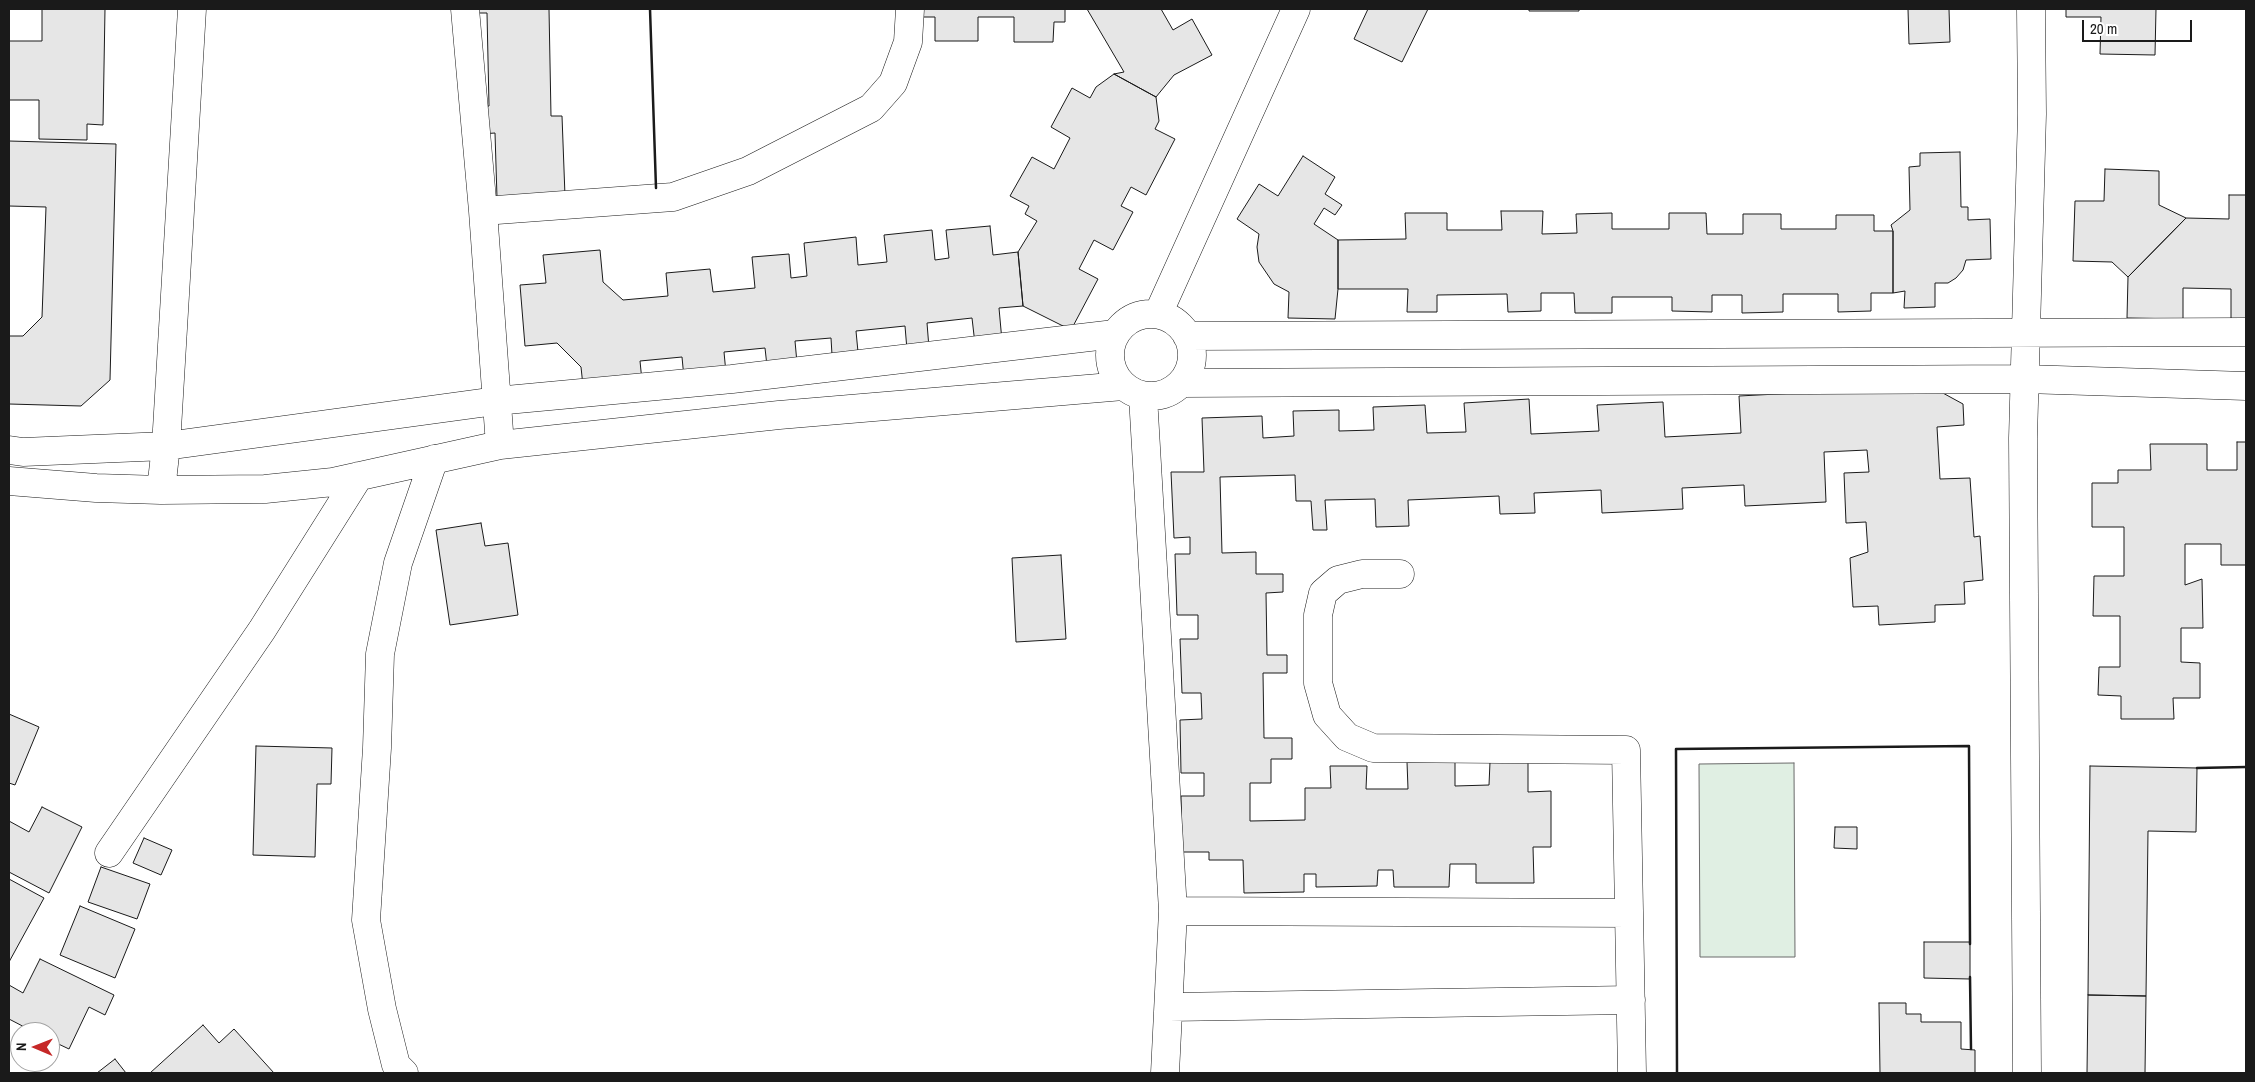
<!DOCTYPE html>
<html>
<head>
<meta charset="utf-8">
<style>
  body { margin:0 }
  #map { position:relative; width:2255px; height:1082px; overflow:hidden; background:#fff; font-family:"Archivo Narrow",sans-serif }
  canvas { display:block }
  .frame { position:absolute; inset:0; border:10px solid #1a1a1a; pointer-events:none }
  .north { position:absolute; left:10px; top:1022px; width:50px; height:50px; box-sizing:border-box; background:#fff; border:1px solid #a3a3a3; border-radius:50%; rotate:271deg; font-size:14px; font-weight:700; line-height:20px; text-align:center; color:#1a1a1a }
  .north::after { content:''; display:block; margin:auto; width:18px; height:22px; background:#c62828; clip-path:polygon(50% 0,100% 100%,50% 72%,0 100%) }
  .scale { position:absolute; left:2082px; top:20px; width:110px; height:22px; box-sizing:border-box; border:2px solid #1a1a1a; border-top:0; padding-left:6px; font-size:15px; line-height:18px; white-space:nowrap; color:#1a1a1a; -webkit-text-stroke:4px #fff; paint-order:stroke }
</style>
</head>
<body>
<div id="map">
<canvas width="2255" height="1082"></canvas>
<div class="frame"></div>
<div class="north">N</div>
<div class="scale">20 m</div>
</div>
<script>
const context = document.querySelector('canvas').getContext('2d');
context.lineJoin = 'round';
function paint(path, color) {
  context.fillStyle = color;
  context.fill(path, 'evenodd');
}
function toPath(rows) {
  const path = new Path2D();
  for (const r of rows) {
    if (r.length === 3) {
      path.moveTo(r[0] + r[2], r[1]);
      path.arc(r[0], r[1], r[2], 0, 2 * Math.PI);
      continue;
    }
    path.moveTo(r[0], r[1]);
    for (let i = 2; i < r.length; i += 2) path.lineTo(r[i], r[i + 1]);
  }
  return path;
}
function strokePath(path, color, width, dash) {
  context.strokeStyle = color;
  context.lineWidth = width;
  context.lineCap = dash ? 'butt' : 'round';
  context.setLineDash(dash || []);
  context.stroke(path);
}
const green = toPath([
  [1794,763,1795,957,1700,957,1699,764,1794,763]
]);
paint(green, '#e0efe3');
strokePath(green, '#6a6a6a', 1);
const building = toPath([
  [42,9,105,9,103,125,87,124,87,140,39,139,39,100,9,100,9,41,42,41,42,9],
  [477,9,549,9,551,116,562,116,565,196,497,198,495,133,481,134,481,107,489,106,487,13,477,13,477,9],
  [923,9,1065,9,1065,22,1054,22,1053,42,1014,42,1014,17,978,17,978,41,935,41,935,17,923,17,923,9],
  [1087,9,1161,9,1173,30,1192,19,1212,55,1174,75,1156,97,1114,74,1124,72,1087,9],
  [1368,9,1428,9,1402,62,1354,39,1368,9],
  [1529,9,1579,9,1579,11,1529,11,1529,9],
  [1908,9,1949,9,1950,42,1909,44,1908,9],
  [2066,9,2156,9,2155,55,2100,54,2101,17,2066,17,2066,9],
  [1114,74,1156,97,1159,121,1155,129,1175,139,1146,195,1131,187,1121,206,1133,212,1113,250,1094,240,1079,269,1098,279,1071,330,1023,306,1018,252,1037,221,1025,214,1029,206,1010,196,1032,157,1054,169,1070,138,1051,127,1072,88,1090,98,1096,87,1114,74],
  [9,141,116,144,110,380,81,406,9,404,9,336,23,336,42,317,46,207,9,206,9,141],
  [1960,152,1961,207,1968,207,1968,220,1990,219,1991,259,1966,260,1963,270,1956,278,1948,283,1935,283,1935,307,1904,308,1905,291,1893,293,1893,231,1891,225,1910,210,1909,167,1920,166,1920,153,1960,152],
  [1303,156,1335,177,1325,194,1342,205,1335,215,1324,208,1314,224,1338,240,1338,289,1335,319,1288,318,1289,292,1274,284,1259,262,1257,247,1259,234,1237,219,1259,184,1278,196,1303,156],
  [2105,169,2159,171,2159,205,2186,218,2128,277,2112,262,2073,261,2075,201,2104,201,2105,169],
  [2229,195,2246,195,2246,320,2231,320,2231,289,2183,288,2183,319,2127,318,2128,277,2186,218,2229,219,2229,195],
  [1501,211,1543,211,1542,234,1577,233,1576,214,1612,213,1612,229,1669,229,1669,213,1706,213,1707,234,1743,234,1743,214,1781,214,1781,229,1836,229,1836,215,1874,215,1874,231,1893,231,1893,293,1871,293,1871,311,1838,312,1838,294,1783,294,1783,312,1742,313,1742,295,1712,295,1712,312,1672,311,1672,297,1612,297,1612,313,1575,313,1574,293,1541,293,1541,311,1508,312,1507,294,1437,295,1437,312,1407,312,1408,289,1338,289,1338,240,1406,239,1405,213,1447,213,1447,230,1502,230,1501,211],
  [990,226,993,255,1018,252,1023,306,999,308,1002,341,975,344,972,318,927,323,929,348,907,350,905,326,856,331,858,352,832,355,831,338,795,341,797,363,767,366,765,348,724,352,726,373,684,378,682,357,640,361,642,381,583,386,581,367,557,343,525,346,520,285,546,283,543,255,600,250,603,282,623,300,668,296,666,273,710,269,713,292,755,288,752,257,789,254,791,278,807,276,804,243,856,237,858,265,887,262,884,235,932,230,935,260,949,258,946,230,990,226],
  [1930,386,1963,404,1964,425,1937,427,1940,479,1970,478,1974,537,1980,536,1983,580,1964,582,1965,604,1935,605,1935,622,1879,625,1878,606,1853,607,1850,558,1868,552,1866,522,1846,523,1844,473,1869,472,1867,450,1824,452,1826,502,1745,506,1744,485,1682,488,1683,509,1602,513,1601,490,1534,493,1535,513,1500,514,1499,496,1408,500,1409,526,1376,527,1375,499,1325,500,1327,530,1313,530,1311,501,1296,501,1295,475,1220,477,1222,553,1256,552,1256,574,1283,574,1283,592,1266,593,1267,655,1287,655,1287,673,1263,673,1264,738,1292,738,1292,759,1271,759,1271,783,1250,783,1250,821,1305,820,1305,788,1331,788,1330,766,1367,766,1366,789,1408,789,1407,762,1455,762,1455,786,1489,785,1490,762,1528,762,1528,792,1551,791,1551,847,1533,847,1534,883,1476,883,1476,864,1450,864,1449,887,1394,887,1393,870,1378,870,1377,886,1316,887,1316,874,1304,874,1304,892,1244,893,1243,860,1209,860,1209,852,1182,852,1181,796,1204,796,1204,773,1181,773,1180,720,1202,719,1201,693,1182,693,1180,639,1198,639,1198,615,1177,615,1175,554,1190,554,1190,537,1174,538,1171,472,1204,472,1202,418,1262,416,1263,438,1294,436,1293,411,1339,410,1339,431,1374,430,1373,407,1425,405,1427,433,1466,432,1464,403,1529,399,1531,434,1599,431,1597,405,1663,402,1665,437,1741,433,1739,396,1930,386],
  [2237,442,2246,442,2246,565,2221,565,2221,544,2185,544,2185,585,2202,579,2203,628,2181,628,2181,662,2200,663,2200,698,2173,698,2174,719,2121,719,2121,696,2098,695,2099,667,2120,667,2120,616,2093,616,2094,576,2124,576,2124,527,2092,527,2092,483,2118,483,2118,470,2151,470,2150,444,2207,444,2207,470,2237,470,2237,442],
  [481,523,485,546,508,543,518,615,450,625,436,530,481,523],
  [1061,555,1066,639,1016,642,1012,558,1061,555],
  [9,714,39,727,15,785,9,783,9,714],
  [256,746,332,748,331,784,317,784,315,857,253,855,256,746],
  [2090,766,2197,768,2196,832,2148,831,2146,996,2088,995,2090,766],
  [42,807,82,827,49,893,9,872,9,821,29,832,42,807],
  [1835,827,1857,827,1857,849,1834,848,1835,827],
  [144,838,172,850,161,875,133,863,144,838],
  [101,867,150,884,137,919,88,902,101,867],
  [9,879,44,898,9,962,9,879],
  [80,906,135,929,115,978,60,955,80,906],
  [1924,942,1970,942,1970,979,1924,978,1924,942],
  [40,959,114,995,105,1015,89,1007,69,1049,50,1040,50,1032,34,1032,9,1019,9,985,23,993,40,959],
  [2088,995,2146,996,2145,1073,2087,1073,2088,995],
  [1879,1003,1906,1003,1906,1014,1921,1014,1921,1022,1961,1022,1961,1049,1975,1050,1975,1073,1880,1073,1879,1003],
  [203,1025,219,1043,234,1029,274,1073,150,1073,203,1025],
  [115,1059,126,1073,97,1073,115,1059]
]);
paint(building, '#e6e6e6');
strokePath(building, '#1a1a1a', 1);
const minor = toPath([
  [465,9,483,211,500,445],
  [483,211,673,197,748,171,871,108,893,83,908,42,910,9],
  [1151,355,41],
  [1158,314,1296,9],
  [1187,336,2246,332],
  [1181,383,2025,379,2246,386],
  [1143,396,1173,911,1165,1073],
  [9,450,23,452,166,446,496,401,732,379,1115,334],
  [9,481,96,488,161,490,265,489,333,482,500,445,779,415,1123,386],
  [161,490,166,446,192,9],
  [1400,574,1362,574,1338,580,1323,593,1318,615,1318,683,1327,715,1347,737,1373,748,1626,750,1632,1073],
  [109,853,262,630,359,476],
  [1173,911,1629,913],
  [1169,1007,1631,1000],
  [404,1073,396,1065,382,1009,366,920,377,748,380,654,398,563,434,459],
  [2027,1073,2023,438,2032,114,2031,9]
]);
strokePath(minor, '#1a1a1a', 29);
strokePath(minor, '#fff', 28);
strokePath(toPath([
  [650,9,656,188],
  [2197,768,2246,767],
  [1970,977,1971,1049],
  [1677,1073,1676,749,1969,746,1970,944]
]), '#1a1a1a', 2.5);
</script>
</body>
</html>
